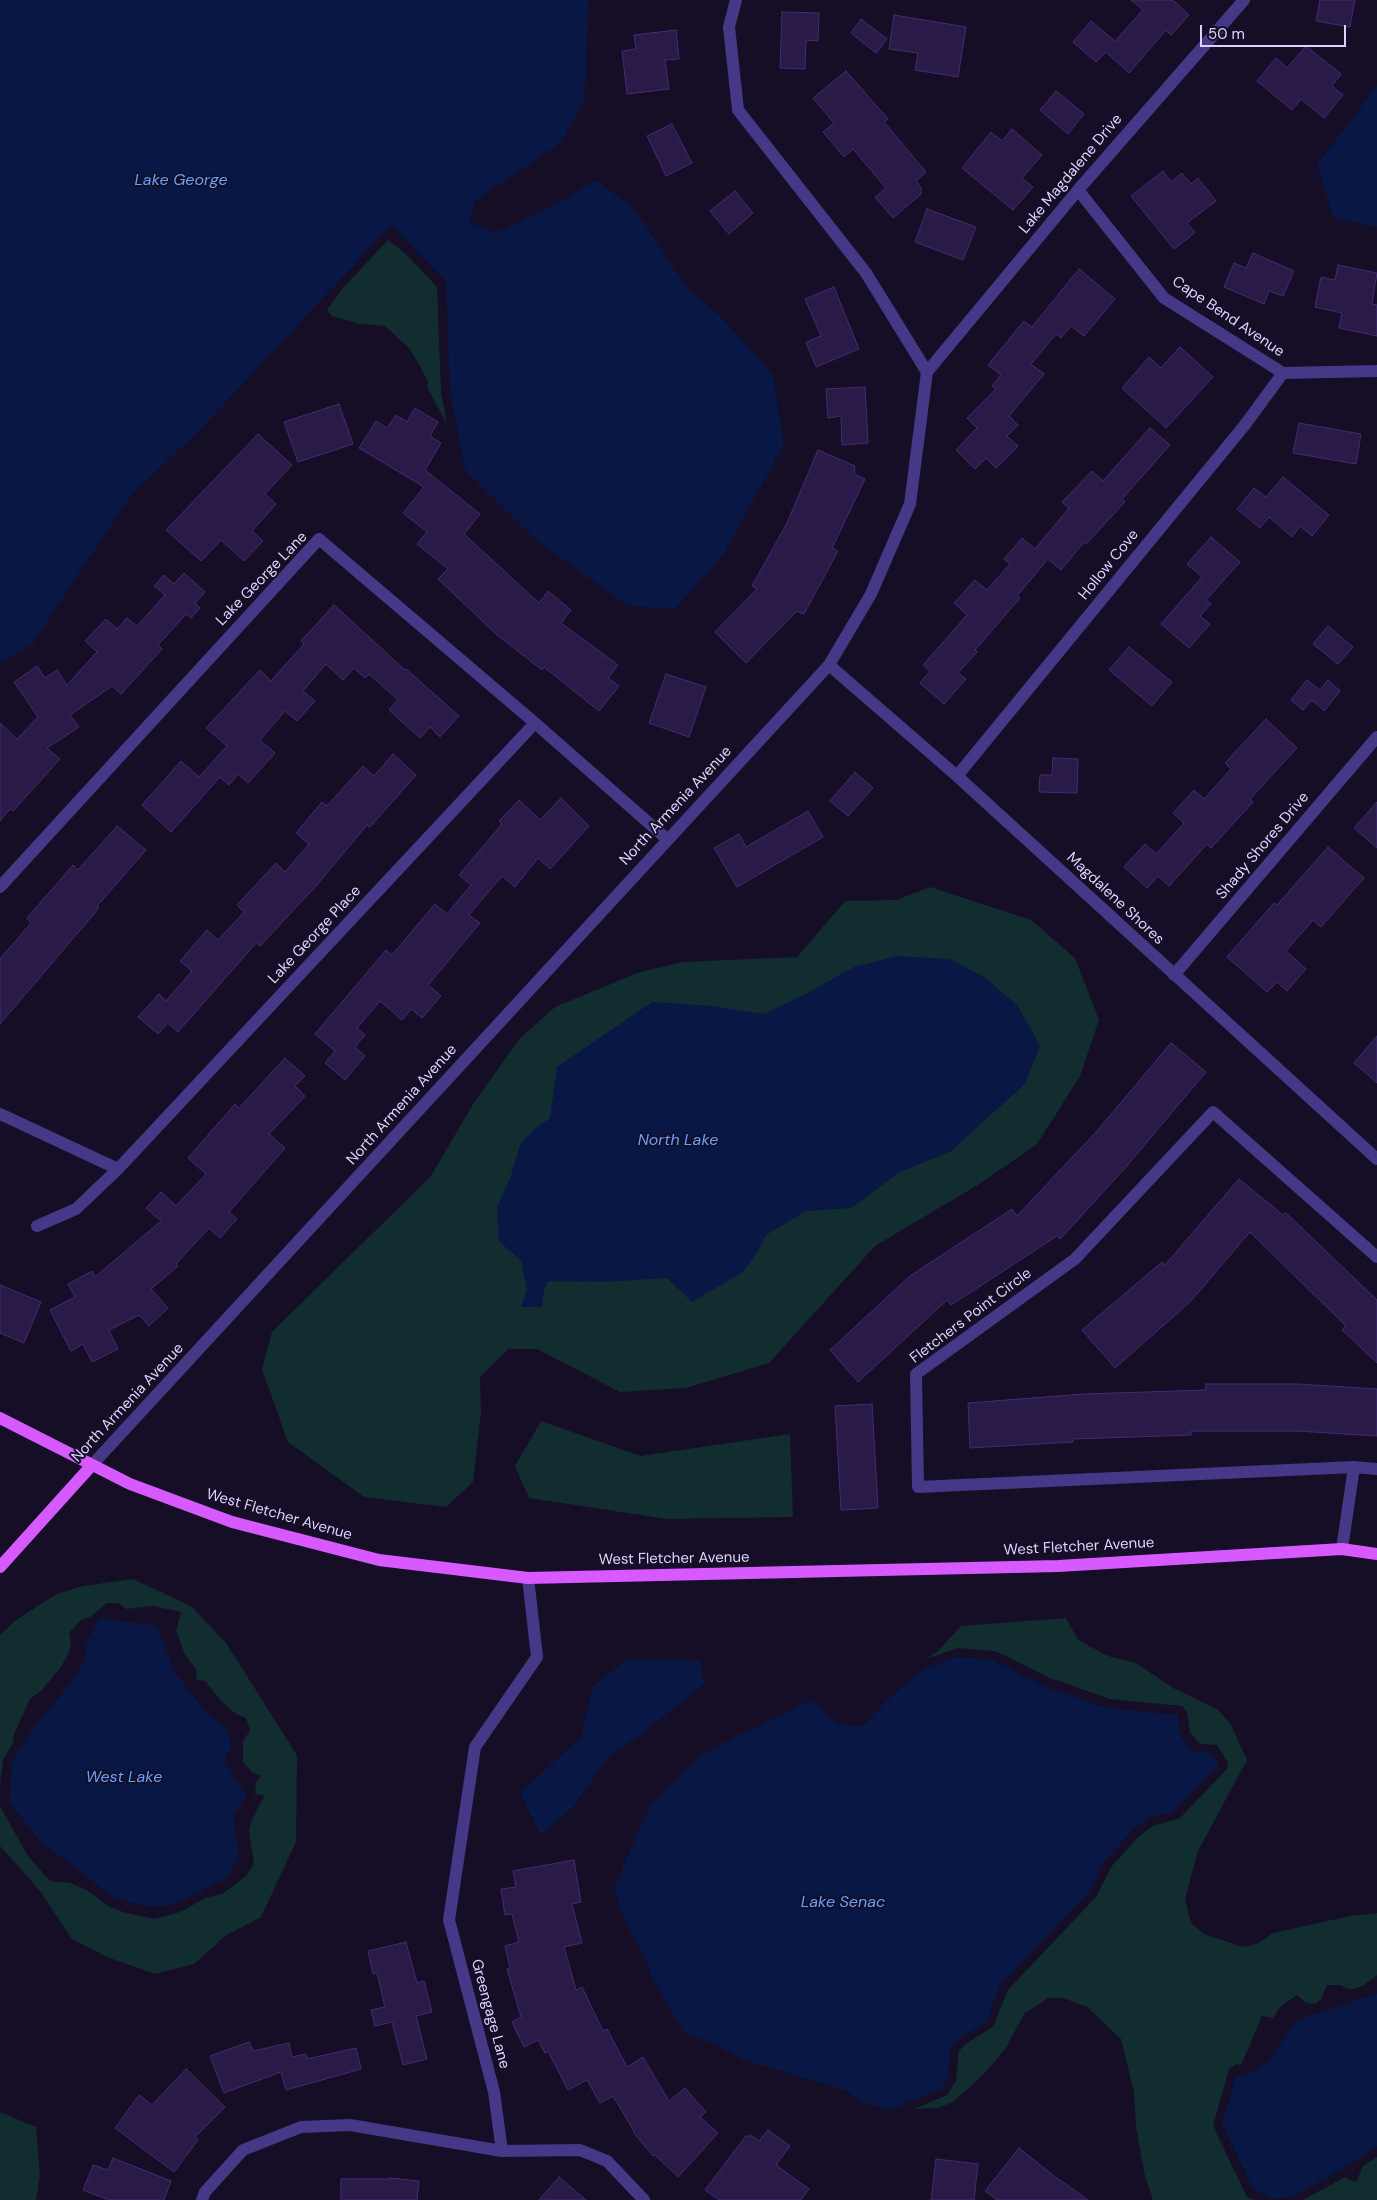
<!DOCTYPE html>
<html>
<head>
<meta charset="utf-8">
<style>
  body { margin:0 }
  #map { position:relative; width:1377px; height:2200px; overflow:hidden; background:#150e26; font-family:"DM Sans",sans-serif }
  canvas { display:block }
  .scale { position:absolute; left:1200px; top:25px; width:146px; height:22px; box-sizing:border-box; border:2px solid #ded3ff; border-top:0; padding-left:6px; font-size:15px; line-height:18px; white-space:nowrap; color:#ded3ff; -webkit-text-stroke:4px #150e26; paint-order:stroke }
</style>
</head>
<body>
<div id="map">
<canvas width="1377" height="2200"></canvas>
<div class="scale">50 m</div>
</div>
<script>
const context = document.querySelector('canvas').getContext('2d');
context.lineJoin = 'round';
function paint(path, color) {
  context.fillStyle = color;
  context.fill(path, 'evenodd');
}
function toPath(rows) {
  const path = new Path2D();
  for (const r of rows) {
    path.moveTo(r[0], r[1]);
    for (let i = 2; i < r.length; i += 2) path.lineTo(r[i], r[i + 1]);
  }
  return path;
}
function strokePath(path, color, width, dash) {
  context.strokeStyle = color;
  context.lineWidth = width;
  context.lineCap = dash ? 'butt' : 'round';
  context.setLineDash(dash || []);
  context.stroke(path);
}
function drawText(font, color, halo, rows, align = 'center') {
  context.font = font + ' "DM Sans",sans-serif';
  context.lineWidth = 4;
  context.setLineDash([]);
  context.textBaseline = 'middle';
  context.strokeStyle = halo;
  context.fillStyle = color;
  for (const [text, x, y, turn = 0] of rows) {
    context.save();
    context.translate(x, y);
    context.rotate((+turn || 0) * Math.PI / 180);
    context.textAlign = isNaN(turn) ? turn : align;
    if (halo) context.strokeText(text, 0, 0);
    context.fillText(text, 0, 0);
    context.restore();
  }
}
paint(toPath([
  [388,240,406,254,437,287,441,392,447,424,427,387,428,381,410,349,385,326,360,324,332,316,327,310,341,290],
  [930,887,1031,920,1075,958,1099,1020,1080,1076,1037,1144,981,1183,875,1246,769,1363,686,1388,620,1392,537,1349,508,1349,480,1377,481,1413,473,1482,446,1507,364,1497,288,1442,262,1369,272,1332,431,1176,472,1106,519,1039,555,1007,640,972,683,962,797,957,845,901,896,900],
  [541,1421,641,1456,790,1434,793,1517,667,1519,529,1498,515,1466],
  [133,1579,191,1606,226,1643,297,1755,296,1842,261,1917,225,1936,194,1964,155,1974,107,1957,72,1939,40,1891,0,1846,0,1806,28,1856,50,1881,70,1883,88,1891,110,1907,126,1913,155,1919,180,1912,206,1898,222,1894,246,1876,254,1864,249,1831,251,1821,265,1795,255,1794,256,1783,261,1776,252,1772,243,1762,243,1742,250,1730,246,1718,236,1714,220,1700,205,1681,197,1680,196,1669,184,1653,176,1630,181,1612,153,1606,126,1609,119,1603,107,1603,90,1617,81,1620,69,1633,71,1642,69,1652,61,1667,41,1691,30,1699,13,1736,14,1741,3,1760,0,1786,0,1635,16,1620,57,1594,83,1586],
  [1066,1618,1078,1640,1108,1656,1136,1663,1173,1688,1217,1709,1230,1723,1247,1760,1198,1851,1185,1899,1191,1923,1204,1934,1243,1947,1257,1944,1273,1933,1350,1916,1377,1913,1377,1975,1374,1978,1362,1986,1351,1990,1340,1985,1327,1985,1321,1999,1315,2004,1306,2003,1297,1995,1279,2008,1273,2018,1262,2016,1241,2065,1236,2064,1229,2069,1213,2126,1247,2197,1254,2200,1153,2200,1145,2176,1136,2128,1134,2092,1121,2039,1087,2007,1063,1998,1048,1998,1024,2014,1006,2048,983,2075,953,2102,938,2108,914,2109,947,2095,956,2081,959,2051,967,2043,993,2027,1008,1990,1096,1897,1111,1867,1139,1836,1153,1826,1180,1818,1227,1769,1228,1763,1217,1745,1200,1744,1190,1733,1187,1712,1182,1706,1110,1699,1050,1678,995,1651,958,1648,926,1659,938,1651,961,1626],
  [0,2112,36,2127,40,2176,36,2200,0,2200],
  [1377,2157,1377,2200,1303,2200,1345,2177,1356,2182,1363,2166]
]), '#112d30');
paint(toPath([
  [0,0,589,0,584,102,561,143,476,200,469,223,496,233,553,206,597,180,636,211,685,285,720,316,772,373,784,444,724,554,675,609,628,606,537,541,465,470,450,391,446,281,391,225,197,433,134,492,81,569,34,643,0,664],
  [1377,86,1377,227,1334,218,1317,165],
  [897,956,950,959,984,977,1018,1006,1040,1046,1025,1084,951,1151,900,1172,851,1208,806,1211,766,1235,759,1249,743,1272,692,1302,667,1278,603,1282,548,1281,544,1290,542,1307,521,1307,527,1289,521,1261,499,1241,497,1207,510,1179,520,1145,533,1130,550,1118,557,1067,652,1002,711,1006,764,1014,806,994,854,967],
  [100,1618,157,1626,175,1672,204,1710,227,1731,232,1746,224,1761,247,1796,233,1815,240,1858,227,1877,176,1904,152,1907,116,1899,39,1840,9,1802,12,1762,34,1726,59,1698,84,1662,88,1639],
  [956,1657,993,1660,1046,1687,1107,1708,1178,1715,1181,1738,1195,1753,1210,1752,1219,1766,1173,1812,1150,1817,1133,1829,1104,1862,1090,1891,1000,1986,986,2023,962,2036,950,2048,948,2079,940,2090,888,2110,861,2102,847,2091,742,2059,714,2044,685,2034,653,1980,646,1960,626,1923,614,1890,622,1868,651,1805,702,1755,735,1737,812,1700,838,1724,863,1726,887,1700,922,1670],
  [626,1660,700,1660,704,1684,639,1736,615,1751,598,1771,572,1808,541,1835,520,1793,582,1736,592,1687],
  [1377,1993,1377,2146,1354,2162,1292,2197,1274,2199,1254,2190,1222,2124,1237,2073,1245,2076,1273,2058,1294,2021]
]), '#091744');
const building = toPath([
  [1131,0,1173,0,1189,15,1171,35,1166,30,1129,73,1106,52,1096,62,1073,42,1091,21,1115,41,1143,10,1131,0],
  [1320,0,1355,0,1350,27,1316,21,1320,0],
  [782,12,819,13,818,41,806,40,805,69,780,68,782,12],
  [894,15,966,27,958,77,915,70,918,53,889,49,894,15],
  [861,19,887,39,876,53,851,33,861,19],
  [676,30,679,59,665,60,669,89,627,94,622,51,636,49,634,35,676,30],
  [1306,46,1341,74,1332,86,1343,95,1324,118,1301,99,1292,110,1257,81,1276,58,1287,68,1306,46],
  [846,71,888,119,884,122,926,172,916,181,921,188,921,194,893,218,875,197,886,188,853,149,844,157,823,132,834,123,813,98,846,71],
  [1056,91,1084,114,1068,134,1040,110,1056,91],
  [672,124,692,163,666,176,647,136,672,124],
  [1012,129,1042,155,1022,178,1033,187,1013,210,962,168,991,132,1002,141,1012,129],
  [1163,171,1171,182,1182,173,1191,184,1198,178,1216,201,1187,223,1195,233,1174,249,1131,196,1163,171],
  [735,191,753,213,729,234,710,211,735,191],
  [927,209,976,227,963,260,915,242,927,209],
  [1253,253,1294,271,1283,296,1269,291,1264,304,1224,287,1234,263,1246,268,1253,253],
  [1338,265,1377,273,1372,304,1377,305,1377,336,1339,328,1342,313,1315,307,1321,277,1335,280,1338,265],
  [1079,269,1115,299,1084,336,1071,326,1061,338,1056,334,1031,364,1044,374,1009,416,1018,425,1007,436,1018,446,996,468,986,458,975,469,956,450,977,428,967,418,996,389,992,386,1001,375,988,365,1024,321,1032,327,1079,269],
  [834,287,859,349,816,367,806,342,821,336,805,299,834,287],
  [1180,347,1213,377,1166,428,1122,388,1149,357,1161,368,1180,347],
  [865,387,868,443,842,445,841,416,828,418,826,389,865,387],
  [339,404,353,444,298,462,284,422,339,404],
  [415,408,438,422,430,436,441,443,425,470,480,514,464,534,539,603,548,591,571,610,561,623,618,665,608,678,619,686,599,711,544,667,542,670,496,634,438,579,448,569,417,544,427,532,403,513,424,487,359,448,376,421,387,428,396,415,407,422,415,408],
  [1299,423,1361,434,1356,464,1293,453,1299,423],
  [1150,428,1170,445,1122,499,1125,502,1086,544,1084,542,1061,570,1048,559,1017,596,1020,598,975,650,977,652,958,673,966,679,944,704,920,683,930,671,923,665,967,615,954,603,975,580,987,590,1010,564,1004,559,1022,538,1035,549,1069,508,1062,502,1092,471,1103,481,1150,428],
  [258,434,292,465,265,494,276,504,252,531,263,541,244,561,221,540,201,561,166,530,258,434],
  [818,450,855,466,854,474,865,479,832,548,838,551,804,614,797,611,746,663,715,632,757,589,752,586,787,523,818,450],
  [1283,477,1329,515,1312,536,1300,526,1292,537,1269,517,1260,528,1237,509,1254,488,1266,497,1283,477],
  [1211,537,1240,562,1206,600,1211,604,1200,616,1210,624,1189,648,1161,624,1202,577,1187,564,1211,537],
  [184,573,205,592,195,603,200,608,191,618,186,614,158,645,162,649,121,694,112,686,70,715,79,727,47,748,60,759,13,811,10,809,0,821,0,723,17,739,38,717,14,682,37,666,45,678,57,670,67,685,97,652,85,641,106,619,117,629,127,618,137,626,165,595,154,586,164,575,174,584,184,573],
  [334,605,405,670,406,669,459,716,440,737,430,727,420,738,389,710,398,700,369,674,365,678,354,668,343,680,326,664,303,691,315,701,297,721,285,711,260,740,275,753,248,783,238,774,229,785,220,777,171,832,142,805,181,761,199,777,227,746,206,728,260,670,271,681,304,644,301,641,334,605],
  [1328,626,1353,647,1338,664,1313,644,1328,626],
  [1129,647,1172,682,1152,706,1109,670,1129,647],
  [666,674,706,687,689,737,649,723,666,674],
  [1307,680,1320,690,1328,680,1340,691,1324,711,1312,700,1303,710,1291,700,1307,680],
  [1266,719,1297,748,1250,799,1253,802,1211,848,1207,844,1169,886,1158,876,1147,888,1124,867,1145,844,1156,854,1184,823,1173,813,1194,790,1204,799,1231,769,1225,763,1266,719],
  [393,754,416,775,370,827,367,825,316,886,260,946,256,943,178,1032,168,1023,158,1034,138,1017,159,994,166,1001,192,971,180,961,207,930,218,940,244,912,237,905,276,863,285,872,309,844,296,833,322,802,327,806,363,766,374,776,393,754],
  [1053,758,1078,759,1077,793,1039,792,1040,775,1052,775,1053,758],
  [855,772,873,788,848,816,830,801,855,772],
  [561,798,589,826,550,869,538,858,515,887,502,876,469,915,480,923,428,985,441,996,422,1018,411,1009,402,1020,380,1001,357,1028,365,1035,355,1047,365,1056,345,1080,325,1063,335,1051,315,1034,386,950,392,955,435,904,447,914,471,885,459,875,502,824,499,821,519,800,540,820,561,798],
  [1377,802,1377,848,1354,828,1377,802],
  [808,811,823,837,737,887,714,848,739,834,746,847,808,811],
  [117,826,146,850,97,906,99,908,0,1024,0,959,31,923,27,918,73,865,78,870,117,826],
  [1328,847,1364,878,1321,927,1313,920,1286,951,1306,969,1287,991,1277,982,1267,992,1227,957,1274,903,1277,905,1328,847],
  [1377,1036,1377,1083,1354,1063,1377,1036],
  [1171,1043,1206,1072,1126,1167,1083,1214,1060,1239,1057,1236,951,1305,947,1300,858,1382,830,1350,910,1276,1012,1209,1017,1216,1097,1131,1171,1043],
  [285,1058,305,1076,295,1086,305,1096,269,1134,285,1148,229,1212,237,1219,220,1238,209,1228,176,1264,178,1266,151,1289,168,1308,149,1326,139,1315,109,1330,118,1349,92,1362,83,1344,71,1351,50,1310,75,1297,68,1284,92,1271,95,1277,161,1221,146,1208,161,1192,176,1206,206,1174,188,1158,235,1104,239,1108,285,1058],
  [1239,1179,1283,1215,1286,1213,1377,1300,1377,1363,1342,1330,1346,1326,1250,1232,1190,1302,1115,1368,1082,1330,1162,1262,1165,1265,1239,1179],
  [0,1285,41,1302,24,1343,0,1333,0,1285],
  [1206,1384,1298,1384,1377,1389,1377,1436,1297,1431,1191,1431,1191,1435,1073,1439,1073,1442,970,1448,968,1403,1084,1394,1206,1390,1206,1384],
  [872,1404,878,1508,841,1510,835,1406,872,1404],
  [574,1860,581,1902,572,1904,582,1943,564,1947,576,1990,582,1987,603,2031,607,2029,627,2067,643,2057,669,2101,685,2088,706,2112,700,2117,718,2133,678,2177,655,2155,653,2156,633,2132,634,2131,613,2096,600,2103,587,2080,568,2090,548,2051,545,2053,538,2040,524,2047,512,2022,521,2017,507,1969,510,1968,505,1946,519,1942,512,1914,505,1915,501,1889,516,1887,513,1871,574,1860],
  [406,1942,417,1983,424,1981,432,2012,416,2016,427,2059,403,2065,392,2022,375,2026,371,2010,385,2007,377,1973,373,1974,368,1951,406,1942],
  [249,2042,253,2051,289,2043,292,2057,306,2054,307,2059,356,2048,361,2069,286,2090,281,2072,224,2093,210,2056,249,2042],
  [186,2069,225,2107,195,2137,198,2140,174,2172,115,2128,139,2095,152,2105,186,2069],
  [768,2130,790,2146,776,2165,809,2189,801,2200,719,2200,705,2190,746,2136,752,2136,759,2141,768,2130],
  [1019,2148,1054,2176,1088,2200,997,2200,985,2191,1019,2148],
  [113,2158,171,2181,164,2200,109,2200,83,2190,93,2165,108,2170,113,2158],
  [936,2159,978,2164,974,2200,931,2200,936,2159],
  [559,2177,586,2200,539,2200,559,2177],
  [390,2178,419,2181,417,2200,341,2200,341,2179,389,2179,390,2178]
]);
paint(building, '#291a47');
strokePath(building, '#432c74', 1);
strokePath(toPath([
  [736,0,729,27,738,110,866,273,927,372],
  [1078,190,1164,298,1283,373,1377,371],
  [829,665,957,776,1377,1159],
  [957,776,1244,426,1283,373],
  [0,887,319,539,535,723,667,839],
  [1174,975,1377,737],
  [0,1114,118,1169],
  [37,1226,76,1209,118,1169,535,723],
  [1377,1257,1213,1112,1075,1259,916,1374,918,1487,1354,1467,1377,1469],
  [92,1465,829,665,871,594,910,504,927,372,1078,190,1244,0],
  [1342,1549,1354,1467],
  [502,2151,494,2092,449,1920,475,1747,537,1657,528,1578],
  [202,2200,205,2192,243,2150,301,2127,350,2125,502,2151,580,2150,607,2161,644,2200]
]), '#453886', 12);
strokePath(toPath([
  [0,1418,130,1484,232,1522,379,1560,528,1578,1058,1566,1342,1549,1377,1554],
  [0,1567,92,1465]
]), '#d65aff', 12);
drawText('15px', '#ded3ff', '#150e26', [
  ["Lake Magdalene Drive",1071,174,-50],
  ["Cape Bend Avenue",1228,317,34],
  ["Hollow Cove",1109,565,-51],
  ["Lake George Lane",262,579,-46],
  ["North Armenia Avenue",676,806,-47],
  ["Shady Shores Drive",1263,846,-50],
  ["Magdalene Shores",1115,899,43],
  ["Lake George Place",315,935,-47],
  ["North Armenia Avenue",402,1105,-48],
  ["Fletchers Point Circle",971,1316,-37],
  ["North Armenia Avenue",128,1403,-47],
  ["West Fletcher Avenue",279,1515,16],
  ["West Fletcher Avenue",1079,1547,-3],
  ["West Fletcher Avenue",674,1559,-1],
  ["Greengage Lane",490,2014,75]
]);
drawText('italic 16px', '#61a2ff', '#150e26', [
  ["Lake George",181,181],
  ["North Lake",678,1141],
  ["West Lake",124,1778],
  ["Lake Senac",843,1903]
]);
</script>
</body>
</html>
